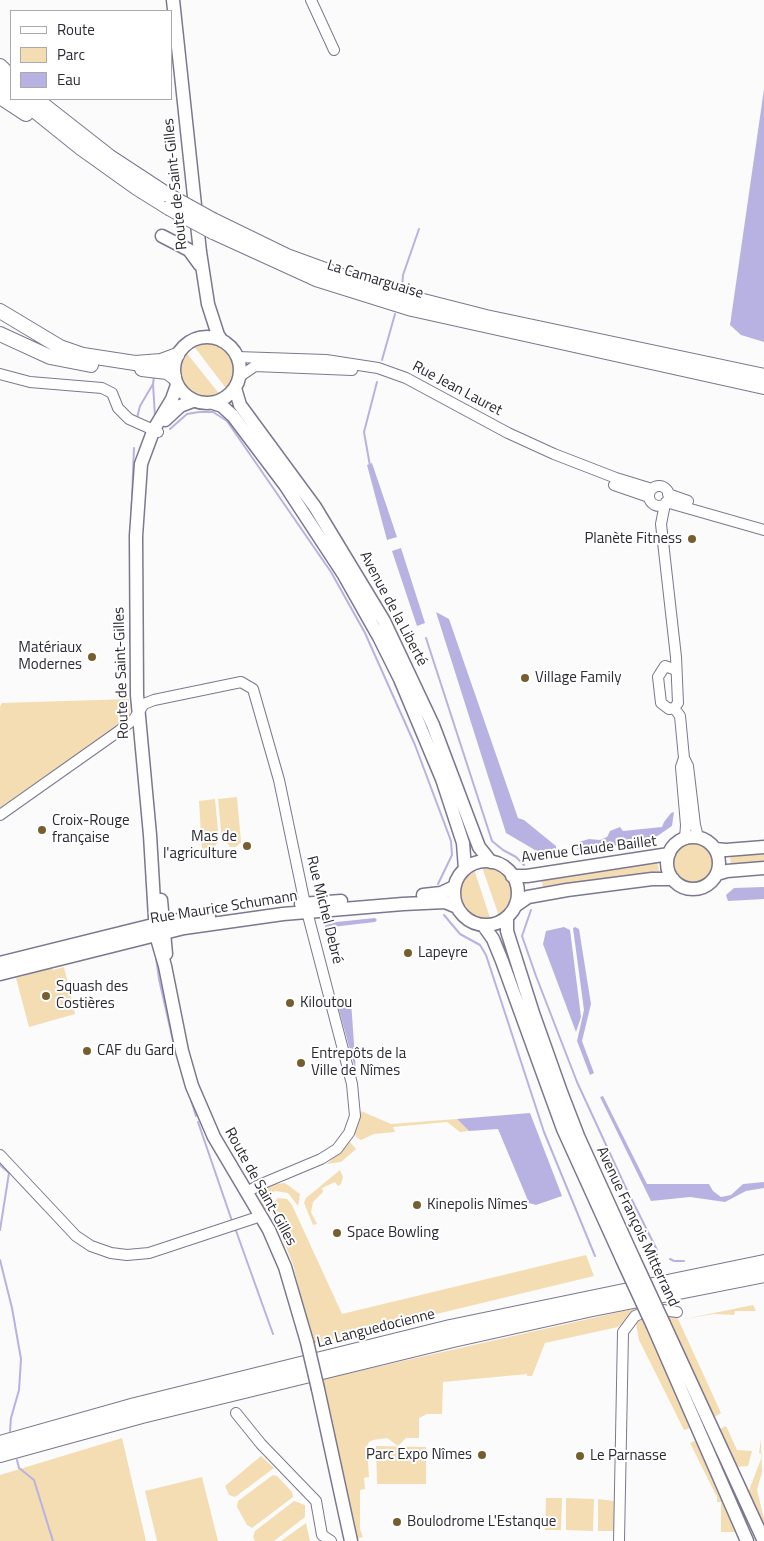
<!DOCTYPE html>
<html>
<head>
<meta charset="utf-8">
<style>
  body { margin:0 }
  #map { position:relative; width:764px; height:1541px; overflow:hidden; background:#fbfbfb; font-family:"Titillium Web",sans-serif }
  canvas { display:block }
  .legend { position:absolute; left:10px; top:10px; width:162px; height:90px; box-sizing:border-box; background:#fff; border:1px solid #aaaaae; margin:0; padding:6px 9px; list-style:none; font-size:15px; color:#2b2a34 }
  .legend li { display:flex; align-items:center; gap:10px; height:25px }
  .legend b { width:25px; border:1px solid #aaaaae }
</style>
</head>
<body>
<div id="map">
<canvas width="764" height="1541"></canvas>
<ul class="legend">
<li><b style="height:6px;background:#fff"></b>Route</li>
<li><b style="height:14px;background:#f4ddb2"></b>Parc</li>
<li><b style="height:14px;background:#b8b2e2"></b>Eau</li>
</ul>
</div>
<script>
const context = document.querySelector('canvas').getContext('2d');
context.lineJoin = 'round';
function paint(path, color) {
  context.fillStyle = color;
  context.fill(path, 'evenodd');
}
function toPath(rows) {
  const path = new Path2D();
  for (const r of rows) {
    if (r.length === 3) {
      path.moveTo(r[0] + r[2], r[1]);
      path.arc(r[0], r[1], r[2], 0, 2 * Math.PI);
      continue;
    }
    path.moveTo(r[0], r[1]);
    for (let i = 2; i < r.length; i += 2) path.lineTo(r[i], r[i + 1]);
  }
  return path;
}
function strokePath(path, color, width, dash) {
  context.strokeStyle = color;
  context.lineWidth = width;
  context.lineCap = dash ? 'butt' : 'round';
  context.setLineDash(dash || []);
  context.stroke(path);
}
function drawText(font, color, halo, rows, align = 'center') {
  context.font = font + ' "Titillium Web",sans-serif';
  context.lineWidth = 4;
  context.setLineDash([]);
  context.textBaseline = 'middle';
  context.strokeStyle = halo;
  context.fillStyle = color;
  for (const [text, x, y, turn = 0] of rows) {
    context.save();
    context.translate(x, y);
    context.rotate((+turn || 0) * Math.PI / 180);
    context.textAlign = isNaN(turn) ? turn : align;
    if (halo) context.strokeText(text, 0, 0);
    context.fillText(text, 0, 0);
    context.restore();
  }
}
paint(toPath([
  [201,342,219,344,232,357,236,375,228,391,193,345],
  [185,351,221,396,210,400,200,399,183,388,179,379,178,369],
  [129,699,130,716,0,810,0,707,2,703],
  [237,797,241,842,236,847,230,847,228,844,222,841,218,799],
  [215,799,219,841,212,849,202,850,199,801],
  [694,864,21],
  [764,852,764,865,731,867,730,854],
  [657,861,660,875,544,892,541,878],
  [482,867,501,870,508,875,512,891,515,891,512,907,500,919],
  [474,869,491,921,485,922,472,917,462,906,460,899,461,885,464,878],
  [64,967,75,1014,29,1027,16,978,51,968,53,970],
  [361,1111,391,1124,457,1119,469,1131,460,1132,447,1122,393,1127,395,1132,374,1134,361,1140,356,1137,354,1130],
  [350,1142,356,1149,341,1162,327,1164],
  [340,1170,343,1177,341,1184,338,1186,335,1182,322,1188,323,1192,313,1202,311,1212,317,1224,313,1225,304,1203,306,1198],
  [285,1183,300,1194,298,1206,288,1193,275,1191,267,1198,266,1211,260,1201,264,1190,269,1185],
  [278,1198,287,1199,292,1205,342,1314,586,1255,594,1276,312,1344,293,1264,271,1211,271,1205],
  [753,1305,756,1311,735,1311,734,1315,714,1314,684,1319],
  [637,1308,639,1311,618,1327,545,1343,532,1376,527,1376,527,1374,443,1382,442,1414,427,1414,419,1418,419,1438,406,1438,398,1446,387,1438,373,1440,369,1442,367,1446,369,1477,364,1478,365,1489,360,1490,360,1529,363,1537,357,1539,319,1380],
  [664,1314,676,1315,679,1321,721,1413,713,1418],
  [641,1317,647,1327,691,1428,684,1430,639,1340,636,1323],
  [726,1426,737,1450,752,1451,748,1466,734,1467,716,1431],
  [122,1438,146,1541,0,1541,0,1475],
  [699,1439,740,1532,721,1532,721,1502,717,1502,717,1497,690,1443],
  [761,1439,762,1472,757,1490,764,1519,764,1531,748,1493,761,1459,761,1454,759,1453],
  [376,1446,426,1447,426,1484,377,1484],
  [261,1456,274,1468,235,1497,229,1495,225,1486],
  [273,1475,277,1476,292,1492,293,1497,252,1528,247,1525,237,1507,238,1501],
  [202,1477,218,1541,157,1541,145,1491],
  [546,1498,562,1498,561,1530,545,1530],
  [566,1498,594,1499,593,1531,566,1530],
  [598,1499,614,1501,614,1531,598,1531],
  [294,1501,305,1505,305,1517,274,1541,255,1541,253,1537,255,1531],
  [306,1523,310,1541,281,1541]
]), '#f4ddb2');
paint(toPath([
  [764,89,764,342,741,335,730,325],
  [372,463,397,537,387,540,367,465],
  [401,548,425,623,417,626,392,551],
  [436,612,449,619,518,818,524,820,556,846,556,850,540,853,506,833],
  [674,812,672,826,653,839,582,851,577,849,579,842,589,839,600,840,607,837,610,831,620,827,623,831,662,827,664,822,671,813],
  [764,887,764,899,728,901,726,895,734,888],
  [375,918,377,920,375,922,332,927,331,934,325,933,325,926,327,923],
  [564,927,570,930,581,1017,576,1032,543,944,546,931],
  [575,927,579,929,591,1004,582,1041,594,1073,590,1075,577,1041,584,1010,573,928],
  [346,997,351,1001,356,1072,338,1006,339,999],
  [603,1096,647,1184,709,1184,713,1191,721,1197,731,1195,743,1184,764,1182,764,1188,746,1191,725,1202,690,1197,651,1201,600,1097],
  [530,1113,562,1196,536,1205,529,1203,498,1129,469,1131,457,1119]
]), '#b8b2e2');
strokePath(toPath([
  [402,288,403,275,419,229],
  [382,360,395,314],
  [153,384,155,417],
  [137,418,140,406,153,384,154,377],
  [170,429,187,414,199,412,213,412,227,421,331,572,365,633,415,745,451,841,452,855,438,884],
  [370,466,364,432,377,382],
  [131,522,134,448],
  [130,627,130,643],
  [426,638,492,841,503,850,516,857,524,865],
  [531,910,522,936,536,976,577,1082,625,1186,657,1250],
  [444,915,460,934,480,945,486,955,544,1132,595,1256],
  [156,957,159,979,175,1050],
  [191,1100,196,1116],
  [198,1122,232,1221],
  [0,1165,9,1173,0,1230],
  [235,1228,273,1334],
  [670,1259,674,1261,684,1261],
  [0,1260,12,1308,21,1359,19,1390,11,1418,10,1431],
  [17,1460,19,1468,34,1480,53,1541]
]), '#b8b2e2', 2);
const minor = toPath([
  [311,0,334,50],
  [237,357,326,360,378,368,406,378,508,433,554,454,616,478,652,489],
  [0,374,30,382,102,388,112,393,118,408,129,419,158,432],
  [239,377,255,366,352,370],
  [614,485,649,497],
  [659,496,10],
  [668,494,688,501],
  [666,502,764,530],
  [665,504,661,524,676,657,678,703,674,708,669,709,661,703,658,677,665,666,676,670],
  [674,708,680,716,684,758,688,766,695,825,698,837],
  [684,758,681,767,686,825,685,839],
  [0,815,119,731,134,719,144,704,154,700,241,682,253,689,279,780,305,904,352,1084,355,1116,349,1133,337,1149,321,1159,259,1185,247,1192],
  [0,1155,76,1236,91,1246,111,1253,127,1255,149,1253,261,1216],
  [236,1413,261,1444,316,1501,322,1535,331,1541],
  [619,1541,623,1332,635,1316,645,1312,663,1310,677,1312]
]);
const major = toPath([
  [173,0,200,252,208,304,218,335,222,341],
  [162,236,189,250,200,265],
  [207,370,33],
  [177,385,172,399,154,429,141,464,136,536,137,695,150,835,156,935,165,966,182,1051,192,1086,214,1137,269,1230,285,1267,307,1342],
  [235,388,240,405,315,507,384,621,433,725,479,847,491,862],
  [213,403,222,406,233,416,285,485,344,575,379,637,400,679,442,779,463,843,465,869],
  [165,420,180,406,193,401],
  [693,863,26],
  [715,849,726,850,764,847],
  [486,893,32],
  [717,874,727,871,764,868],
  [512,876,527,876,669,854],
  [423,895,441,893,454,887],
  [161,900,166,954],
  [301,904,341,901],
  [515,906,528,897,567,890,652,879,673,879],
  [507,917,507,931,533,1013,561,1092,578,1136,633,1257],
  [483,925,493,939,502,961,563,1129,622,1259],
  [0,963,165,922,209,916],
  [0,974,184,928,283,914,403,904,445,902,457,907],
  [664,1324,764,1541],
  [653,1326,747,1541],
  [318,1389,351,1541]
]);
const highway = toPath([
  [0,66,11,77],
  [0,81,11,91],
  [0,97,26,114],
  [20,99,81,148,137,188,169,208],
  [36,99,110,157,168,195],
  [213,220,287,256,380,290,486,317,764,376],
  [213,232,316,279,412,309,764,387],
  [0,311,60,347,83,355,135,363,161,361,177,355],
  [0,334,50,357,91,365],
  [142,369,167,372,174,377],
  [0,1443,135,1405,450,1327,764,1262],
  [0,1455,142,1416,453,1340,588,1310,764,1275]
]);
strokePath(minor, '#7b788f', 12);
strokePath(major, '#7b788f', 15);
strokePath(highway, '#7b788f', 16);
strokePath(minor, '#fff', 10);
strokePath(major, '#fff', 12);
strokePath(highway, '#fff', 14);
const majorBridge = toPath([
  [633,1257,664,1324],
  [622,1259,653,1326],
  [307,1342,318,1389]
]);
const highwayBridge = toPath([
  [168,195,213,220],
  [169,208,213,232]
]);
strokePath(majorBridge, '#7b788f', 15, []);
strokePath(highwayBridge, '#7b788f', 16, []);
strokePath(majorBridge, '#fff', 12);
strokePath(highwayBridge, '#fff', 14);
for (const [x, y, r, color] of [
  [692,539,5,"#765e2f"],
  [92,657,5,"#765e2f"],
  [525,678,5,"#765e2f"],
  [42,830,5,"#765e2f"],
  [247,846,5,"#765e2f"],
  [408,953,5,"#765e2f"],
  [46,996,5,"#765e2f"],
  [290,1003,5,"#765e2f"],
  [87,1051,5,"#765e2f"],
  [301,1063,5,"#765e2f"],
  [417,1205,5,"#765e2f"],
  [337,1233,5,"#765e2f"],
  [482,1455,5,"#765e2f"],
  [580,1456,5,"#765e2f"],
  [397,1522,5,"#765e2f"]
]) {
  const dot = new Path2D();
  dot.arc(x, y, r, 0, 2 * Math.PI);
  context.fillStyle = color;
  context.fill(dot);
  strokePath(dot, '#fff', 2);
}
drawText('15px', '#2b2a34', '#fff', [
  ["Route de Saint-Gilles",176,184,-96],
  ["La Camarguaise",375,280,17],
  ["Rue Jean Lauret",457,389,28],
  ["Avenue de la Liberté",393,609,62],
  ["Route de Saint-Gilles",122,673,-92],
  ["Avenue Claude Baillet",589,850,-7],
  ["Rue Maurice Schumann",224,908,-9],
  ["Rue Michel Debré",324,910,76],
  ["Route de Saint-Gilles",260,1187,61],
  ["Avenue François Mitterrand",637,1227,65],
  ["La Languedocienne",376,1329,-14]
]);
drawText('15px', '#2b2a34', '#fff', [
  ["Planète Fitness",682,539,"right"],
  ["Matériaux",82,648,"right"],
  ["Modernes",82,665,"right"],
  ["Village Family",535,678],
  ["Croix-Rouge",52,821],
  ["française",52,838],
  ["Mas de",237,837,"right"],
  ["l'agriculture",237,854,"right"],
  ["Lapeyre",418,953],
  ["Squash des",56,987],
  ["Costières",56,1004],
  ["Kiloutou",300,1003],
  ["CAF du Gard",97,1051],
  ["Entrepôts de la",311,1054],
  ["Ville de Nîmes",311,1071],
  ["Kinepolis Nîmes",427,1205],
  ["Space Bowling",347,1233],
  ["Parc Expo Nîmes",472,1455,"right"],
  ["Le Parnasse",590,1456],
  ["Boulodrome L'Estanque",407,1522]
], 'left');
</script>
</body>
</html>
